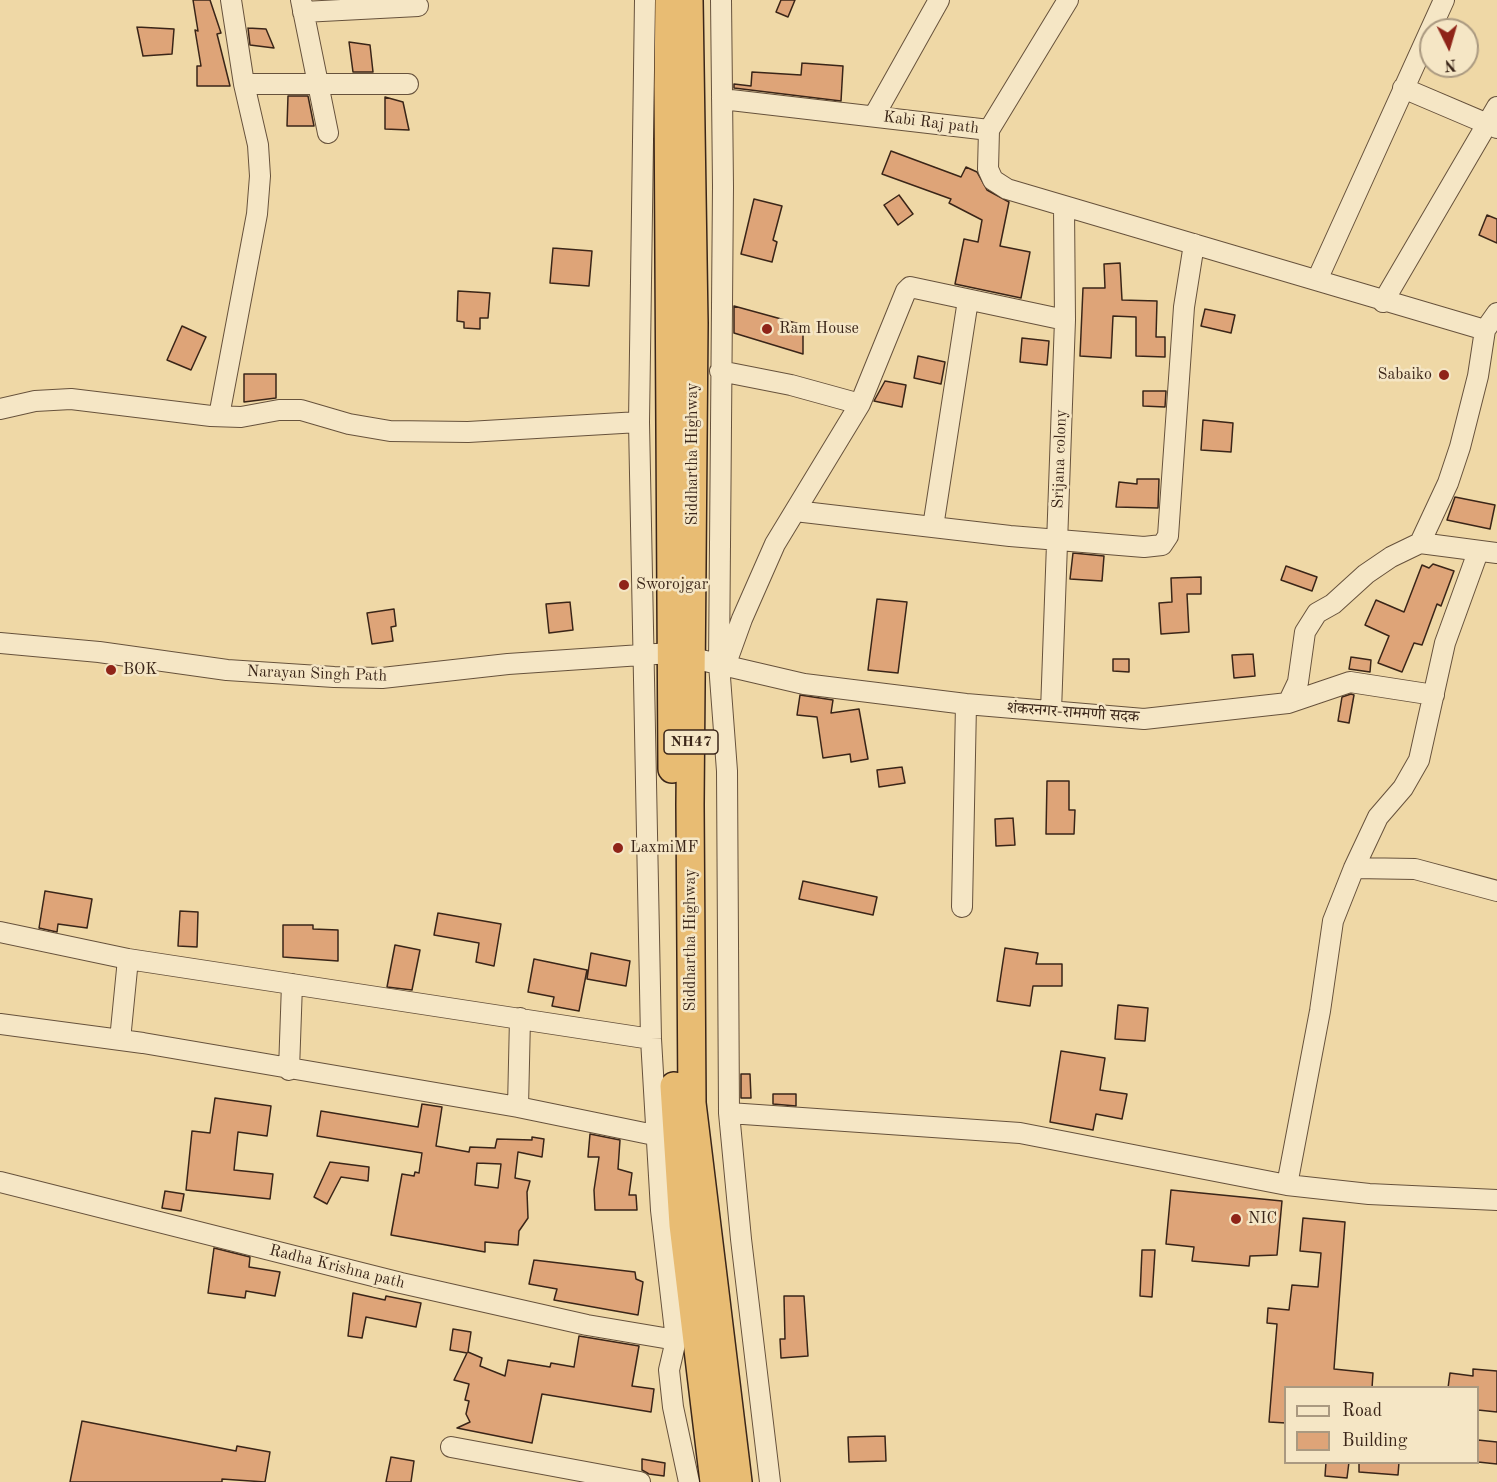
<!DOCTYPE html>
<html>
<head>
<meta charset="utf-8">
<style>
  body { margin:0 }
  #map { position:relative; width:1497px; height:1482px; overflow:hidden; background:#efd8a6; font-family:"Old Standard TT",serif }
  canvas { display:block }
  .legend { position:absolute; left:1284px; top:1386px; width:195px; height:78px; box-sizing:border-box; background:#f5e6c5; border:2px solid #aa9980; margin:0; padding:8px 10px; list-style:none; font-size:18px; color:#3a2518 }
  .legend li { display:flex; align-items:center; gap:12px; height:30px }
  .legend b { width:30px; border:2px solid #aa9980 }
  .north { position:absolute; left:1419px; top:18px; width:60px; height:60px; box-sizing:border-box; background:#f5e6c5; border:2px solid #aa9980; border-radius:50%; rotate:175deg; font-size:16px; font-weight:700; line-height:24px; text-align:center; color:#3a2518 }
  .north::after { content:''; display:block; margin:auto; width:21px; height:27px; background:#8f2418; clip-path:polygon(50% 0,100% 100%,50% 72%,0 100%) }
</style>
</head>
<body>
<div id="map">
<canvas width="1497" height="1482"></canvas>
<ul class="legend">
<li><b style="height:8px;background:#f5e6c5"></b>Road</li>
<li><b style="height:16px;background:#dea478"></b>Building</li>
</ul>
<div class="north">N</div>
</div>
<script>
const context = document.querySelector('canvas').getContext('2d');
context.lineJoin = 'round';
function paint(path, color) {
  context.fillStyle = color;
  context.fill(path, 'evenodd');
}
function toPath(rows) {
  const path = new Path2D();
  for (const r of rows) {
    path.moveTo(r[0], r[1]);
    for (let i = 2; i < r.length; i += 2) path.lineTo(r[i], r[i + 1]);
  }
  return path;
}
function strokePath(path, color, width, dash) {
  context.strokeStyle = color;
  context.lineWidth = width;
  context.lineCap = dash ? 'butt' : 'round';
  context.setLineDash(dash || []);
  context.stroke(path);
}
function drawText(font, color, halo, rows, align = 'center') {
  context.font = font + ' "Old Standard TT","Noto Serif Devanagari",serif';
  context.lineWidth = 5;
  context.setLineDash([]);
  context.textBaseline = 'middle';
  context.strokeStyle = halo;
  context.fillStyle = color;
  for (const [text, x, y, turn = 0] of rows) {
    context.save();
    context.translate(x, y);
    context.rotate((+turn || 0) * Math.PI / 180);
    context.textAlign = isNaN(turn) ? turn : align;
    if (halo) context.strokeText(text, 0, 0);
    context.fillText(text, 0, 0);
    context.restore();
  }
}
const building = toPath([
  [193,0,210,0,221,33,217,34,230,86,197,86,197,66,201,66,195,30,198,31,193,0],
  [781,0,795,0,788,17,776,12,781,0],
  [137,27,174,29,172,54,143,56,137,27],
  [248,28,266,29,274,48,250,45,248,28],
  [349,42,370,45,373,72,353,72,349,42],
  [802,63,843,66,841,101,734,88,734,84,751,86,752,72,801,75,802,63],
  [288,96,308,96,314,126,287,126,288,96],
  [385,97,403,102,409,130,385,129,385,97],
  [891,151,961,177,966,167,977,172,987,190,1009,202,1000,246,1030,252,1021,298,955,284,964,239,978,242,982,220,949,203,951,199,882,174,891,151],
  [899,195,913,214,898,225,884,205,899,195],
  [754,199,782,206,773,240,777,242,772,262,741,254,754,199],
  [1487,215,1497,219,1497,243,1479,235,1487,215],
  [553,248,592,251,589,286,550,283,553,248],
  [1120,263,1122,300,1157,301,1156,337,1165,337,1165,357,1136,356,1136,317,1113,316,1111,358,1080,356,1083,288,1105,288,1104,264,1120,263],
  [458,291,490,293,488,318,480,318,480,329,464,328,464,322,457,321,458,291],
  [734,306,803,325,803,354,734,333,734,306],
  [1205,309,1235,315,1231,333,1201,326,1205,309],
  [182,326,206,337,191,370,167,360,182,326],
  [1022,338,1049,341,1047,365,1020,362,1022,338],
  [918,356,945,362,941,384,914,378,918,356],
  [244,374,276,374,276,398,244,402,244,374],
  [885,381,906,385,902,407,874,401,885,381],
  [1143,391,1166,391,1165,407,1143,406,1143,391],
  [1203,420,1233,423,1231,452,1201,450,1203,420],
  [1137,479,1159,479,1158,508,1116,507,1119,482,1137,484,1137,479],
  [1455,497,1495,505,1490,529,1447,520,1455,497],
  [1073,553,1104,556,1102,581,1070,579,1073,553],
  [1433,564,1454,571,1441,606,1437,604,1422,645,1414,643,1402,672,1378,663,1389,636,1365,625,1376,600,1404,612,1422,565,1429,568,1433,564],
  [1286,566,1317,577,1312,591,1281,580,1286,566],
  [1201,577,1201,594,1187,594,1189,632,1161,634,1159,603,1172,602,1171,578,1201,577],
  [877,599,907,602,898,673,868,670,877,599],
  [570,602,573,630,549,633,546,604,570,602],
  [394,609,396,626,391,627,393,641,372,644,367,613,394,609],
  [1253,654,1255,676,1234,678,1232,655,1253,654],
  [1351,657,1371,660,1370,672,1349,669,1351,657],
  [1113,659,1129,659,1129,672,1113,671,1113,659],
  [1351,694,1354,695,1349,723,1338,721,1342,697,1351,694],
  [800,695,833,700,831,713,859,709,868,759,851,762,850,754,823,758,817,717,797,715,800,695],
  [902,767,905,783,879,787,877,770,902,767],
  [1047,781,1069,781,1069,810,1075,810,1074,834,1046,834,1047,781],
  [1013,818,1015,845,996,846,995,819,1013,818],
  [803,881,877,897,873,915,799,899,803,881],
  [45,891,92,899,87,928,58,924,57,932,39,928,45,891],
  [180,911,198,912,197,947,178,946,180,911],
  [438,913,501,924,494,966,476,962,479,943,434,935,438,913],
  [283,925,313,925,313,929,338,930,338,961,283,957,283,925],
  [395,945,420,950,412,990,387,987,395,945],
  [1005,948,1038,953,1036,964,1062,964,1062,986,1033,986,1030,1006,997,1001,1005,948],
  [591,953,630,961,626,986,587,979,591,953],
  [534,959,587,970,579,1011,552,1006,554,997,528,992,534,959],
  [1118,1005,1148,1008,1145,1041,1115,1039,1118,1005],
  [1061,1051,1105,1058,1100,1090,1127,1094,1122,1119,1096,1114,1093,1130,1050,1122,1061,1051],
  [741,1074,750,1074,751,1098,741,1098,741,1074],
  [773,1094,796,1094,796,1106,773,1104,773,1094],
  [215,1098,271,1106,267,1136,238,1132,234,1170,273,1174,270,1199,186,1190,192,1131,210,1133,215,1098],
  [422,1104,442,1107,436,1146,469,1152,470,1147,495,1148,497,1139,532,1140,532,1137,544,1139,542,1157,518,1152,515,1178,530,1181,527,1192,528,1218,519,1231,518,1245,485,1242,485,1252,391,1235,402,1174,414,1176,415,1172,419,1173,422,1153,317,1136,321,1111,418,1127,422,1104],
  [477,1163,501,1164,498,1188,475,1185,477,1163],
  [590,1134,620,1140,618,1169,632,1173,629,1195,636,1195,637,1210,595,1210,594,1190,599,1157,588,1157,590,1134],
  [330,1162,369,1167,368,1181,341,1177,327,1204,314,1197,330,1162],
  [1171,1190,1282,1201,1277,1255,1250,1256,1249,1266,1192,1261,1194,1247,1166,1244,1171,1190],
  [165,1191,184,1194,181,1211,162,1208,165,1191],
  [1303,1218,1345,1222,1334,1369,1373,1373,1372,1388,1286,1388,1286,1423,1269,1422,1277,1324,1267,1323,1268,1308,1289,1310,1292,1285,1318,1287,1321,1253,1300,1251,1303,1218],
  [214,1248,250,1257,249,1267,280,1272,275,1296,246,1291,245,1298,208,1293,214,1248],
  [1142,1250,1155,1250,1152,1297,1140,1296,1142,1250],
  [534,1260,635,1272,636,1279,643,1282,638,1315,554,1300,557,1289,529,1284,534,1260],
  [353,1293,385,1300,386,1296,421,1303,416,1327,366,1317,362,1338,348,1336,353,1293],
  [784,1296,804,1296,808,1356,781,1358,780,1339,785,1339,784,1296],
  [453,1329,471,1332,468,1352,482,1358,480,1366,505,1376,508,1360,550,1367,551,1363,574,1367,579,1336,639,1346,632,1386,654,1389,651,1412,542,1394,532,1443,457,1428,470,1422,466,1414,469,1401,465,1400,469,1384,454,1380,467,1353,450,1350,453,1329],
  [1473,1369,1497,1371,1497,1412,1478,1410,1478,1388,1448,1388,1450,1373,1473,1376,1473,1369],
  [82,1421,236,1451,237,1446,270,1452,265,1482,222,1479,222,1482,70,1482,82,1421],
  [885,1436,886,1461,849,1462,848,1437,885,1436],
  [1478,1440,1497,1442,1497,1464,1478,1462,1478,1440],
  [391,1457,414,1461,411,1482,386,1482,391,1457],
  [642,1459,665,1463,664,1476,649,1474,642,1470,642,1459],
  [1326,1462,1349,1462,1347,1478,1325,1476,1326,1462],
  [1359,1462,1399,1462,1398,1475,1359,1472,1359,1462]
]);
paint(building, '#dea478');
strokePath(building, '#3a2518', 1.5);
const minor = toPath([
  [301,0,328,133],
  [645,0,639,422,651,1039,661,1210,676,1340,669,1370,673,1407,689,1482],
  [721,0,723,186,719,664,727,771,729,1113,741,1239,770,1482],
  [303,12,418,6],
  [244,84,408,84],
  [1403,88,1497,128],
  [722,99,989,130,1068,0],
  [874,116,939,0],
  [989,130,988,169,993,180,1007,189,1485,330,1497,313],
  [1317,280,1444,0],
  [1383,302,1497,107],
  [720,371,791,385,860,404,906,291,910,287,1065,320],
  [0,409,35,401,71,399,211,416,241,417,279,410,301,410,349,424,390,431,468,432,639,422],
  [219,416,257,214,260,176,258,145,244,84,231,0],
  [795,511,1010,536,1144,547,1162,545,1168,536,1184,307,1194,244],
  [933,527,968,300],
  [1420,543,1448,483,1460,447,1478,376,1485,330],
  [0,643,99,652,227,670,334,677,382,678,508,664,671,653,804,684,966,704,1144,719,1288,703,1298,682,1305,632,1317,613,1333,604,1366,574,1391,557,1420,543,1497,553],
  [725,666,742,619,775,544,860,404],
  [1288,703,1350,682,1434,695],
  [1051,711,1065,320,1064,207],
  [1354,868,1415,869,1497,891],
  [962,907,966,704],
  [0,932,128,959,651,1039],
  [0,1024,143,1043,518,1107,659,1136],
  [120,1040,128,959],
  [289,1070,292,984],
  [518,1107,520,1018],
  [729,1113,1020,1133,1287,1185,1369,1194,1497,1200],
  [0,1182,401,1283,587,1325,676,1340],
  [1287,1185,1320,1011,1333,921,1354,868,1378,817,1403,788,1419,760,1445,643,1478,552],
  [451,1447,640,1482]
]);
const highway = toPath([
  [669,0,668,87,672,769],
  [689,0,694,323,690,804,692,1103,738,1482],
  [674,1086,683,1225,714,1482]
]);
strokePath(minor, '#67523c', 22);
strokePath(highway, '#3a2518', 30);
strokePath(minor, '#f5e6c5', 20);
strokePath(highway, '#e8bc73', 27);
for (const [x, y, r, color] of [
  [767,329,6,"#8f2418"],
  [1444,375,6,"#8f2418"],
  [624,585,6,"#8f2418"],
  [111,670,6,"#8f2418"],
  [618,848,6,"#8f2418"],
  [1236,1219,6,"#8f2418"]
]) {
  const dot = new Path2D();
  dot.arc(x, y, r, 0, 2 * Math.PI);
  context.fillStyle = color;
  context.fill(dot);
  strokePath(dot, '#f5e6c5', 2);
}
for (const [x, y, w] of [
  [691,742,54]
]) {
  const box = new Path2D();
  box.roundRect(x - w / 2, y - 12, w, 24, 4.5);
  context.fillStyle = '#f5e6c5';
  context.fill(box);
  strokePath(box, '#3a2518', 1.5);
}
drawText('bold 15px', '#3a2518', null, [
  ["NH47",691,742]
]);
drawText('16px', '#3a2518', '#f5e6c5', [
  ["Kabi Raj path",931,123,7],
  ["Siddhartha Highway",693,454,-90],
  ["Srijana colony",1060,459,-88],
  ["Narayan Singh Path",317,674,2],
  ["शंकरनगर-राममणी सदक",1073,713,4],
  ["Siddhartha Highway",691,940,-90],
  ["Radha Krishna path",337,1267,14]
]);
drawText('16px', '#3a2518', '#f5e6c5', [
  ["Ram House",779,329],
  ["Sabaiko",1432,375,"right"],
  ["Sworojgar",636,585],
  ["BOK",123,670],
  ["LaxmiMF",630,848],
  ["NIC",1248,1219]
], 'left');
</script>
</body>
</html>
